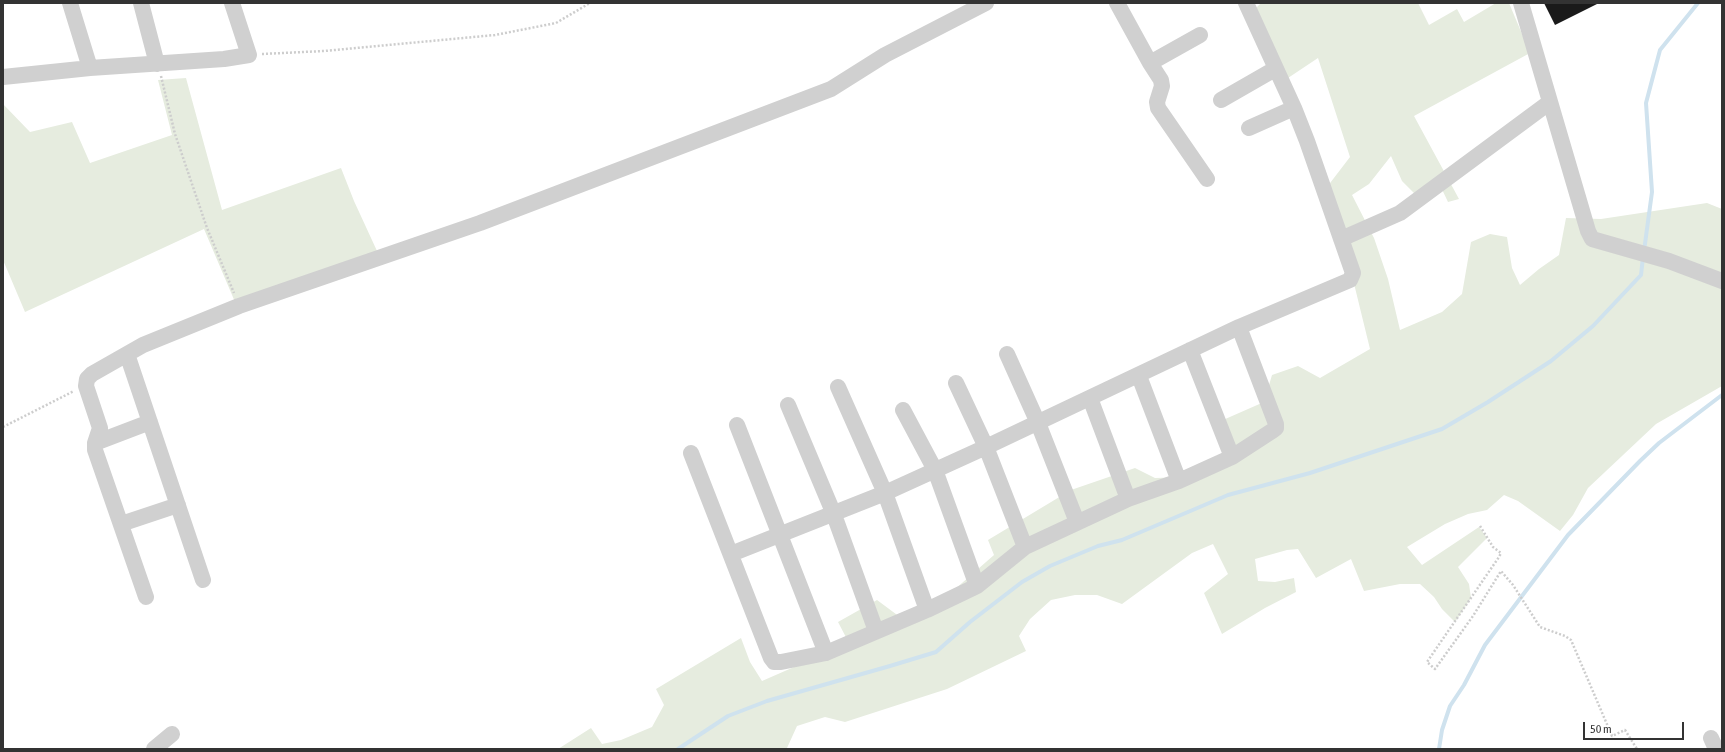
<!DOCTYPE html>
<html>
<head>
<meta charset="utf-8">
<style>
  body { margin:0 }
  #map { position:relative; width:1725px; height:752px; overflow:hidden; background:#fff; font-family:"Asap Condensed",sans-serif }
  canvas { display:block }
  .frame { position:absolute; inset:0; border:4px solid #333; pointer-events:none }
  .scale { position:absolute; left:1583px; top:722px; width:101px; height:18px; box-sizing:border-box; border:2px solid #333; border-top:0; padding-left:5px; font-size:12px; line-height:14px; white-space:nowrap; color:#333; -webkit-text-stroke:3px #fff; paint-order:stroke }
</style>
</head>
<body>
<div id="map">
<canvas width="1725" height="752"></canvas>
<div class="frame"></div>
<div class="scale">50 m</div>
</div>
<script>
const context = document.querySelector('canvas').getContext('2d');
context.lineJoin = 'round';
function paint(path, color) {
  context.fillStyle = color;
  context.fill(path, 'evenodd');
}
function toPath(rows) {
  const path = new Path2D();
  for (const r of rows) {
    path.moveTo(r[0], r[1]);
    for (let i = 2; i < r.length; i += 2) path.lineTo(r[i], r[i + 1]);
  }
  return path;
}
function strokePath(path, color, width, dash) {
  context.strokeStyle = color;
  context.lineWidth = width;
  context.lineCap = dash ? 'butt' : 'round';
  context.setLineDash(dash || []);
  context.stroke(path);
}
paint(toPath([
  [1261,3,1418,3,1429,25,1457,9,1464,22,1496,3,1509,3,1530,53,1414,116,1459,199,1448,202,1439,183,1417,196,1402,181,1391,156,1369,184,1352,195,1374,238,1388,279,1400,330,1442,312,1462,294,1471,242,1490,234,1507,237,1512,268,1520,285,1539,269,1559,255,1566,218,1601,219,1707,203,1722,209,1722,386,1656,424,1588,488,1573,515,1560,531,1518,501,1504,495,1487,510,1468,514,1445,524,1407,547,1422,565,1479,527,1487,538,1458,567,1469,584,1471,598,1455,622,1442,609,1434,597,1420,584,1400,584,1364,591,1351,559,1316,578,1298,549,1287,550,1255,559,1258,581,1275,582,1294,578,1296,592,1265,608,1222,634,1204,593,1228,574,1213,544,1192,553,1122,604,1097,595,1075,595,1051,600,1030,619,1019,636,1026,651,947,689,845,722,825,717,797,726,787,748,558,749,591,728,602,744,621,740,652,727,664,705,656,689,741,638,750,662,762,681,849,643,838,622,877,600,908,623,946,597,994,555,988,540,1071,490,1135,468,1155,478,1187,477,1222,456,1223,420,1264,402,1272,375,1298,366,1320,378,1370,349,1335,206,1327,187,1350,157,1318,58,1279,84,1251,13],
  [186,78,222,210,341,168,354,201,383,264,238,309,204,229,25,312,3,260,3,104,30,132,72,122,90,163,172,135,158,80]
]), '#e6ecdf');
strokePath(toPath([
  [1644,251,1652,192,1646,103,1660,50,1698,3],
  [678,749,728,716,767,701,890,666,936,652,970,622,1022,582,1050,566,1098,546,1122,540,1228,495,1310,473,1442,429,1488,402,1551,361,1593,326,1641,275,1643,257],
  [1439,749,1442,730,1450,706,1464,685,1485,645,1568,535,1640,461,1659,443,1722,395]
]), '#cfe2ee', 4);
paint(toPath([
  [1544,3,1599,3,1555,25]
]), '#1a1a1a');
strokePath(toPath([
  [262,54,324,51,495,35,556,23,590,3],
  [161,76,175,134,207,228,234,293],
  [3,427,74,391],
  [1480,526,1493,547,1501,553,1499,557,1427,662,1435,669,1473,616,1501,571,1513,585,1540,627,1565,636,1571,640,1612,736,1625,730,1637,749]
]), '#cdcdcd', 2.5, [2, 2]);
strokePath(toPath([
  [70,3,90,68],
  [141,3,157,64],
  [1117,3,1150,63,1200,35],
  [1521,3,1588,231,1592,239,1669,261,1722,281],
  [1150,63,1161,80,1162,86,1157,102,1158,108,1207,179],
  [3,77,90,68,224,59,249,55,232,3],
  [1221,100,1275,69],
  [1249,128,1294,108],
  [1341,239,1400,213,1550,102],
  [1190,350,1232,457],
  [127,354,203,580],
  [1007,354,1038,423,1077,522],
  [1139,376,1179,481],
  [956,383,986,447,1025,547],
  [838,387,885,493,927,610],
  [1090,398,1128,499],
  [788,405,833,512,876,631],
  [903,410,935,470,977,586],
  [737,425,826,653],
  [95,443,150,422],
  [691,453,771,658,774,662,781,662,826,653,927,610,977,586,1025,547,1128,499,1179,481,1232,457,1272,431,1276,428,1276,424,1239,327],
  [121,524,178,505],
  [731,554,885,493,986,447,1239,327,1350,280,1353,273,1307,141,1294,108,1246,3],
  [146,597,95,450,95,443,100,428,86,386,87,379,92,374,143,345,239,306,480,223,831,89,885,55,986,3],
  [1711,738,1716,749],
  [154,749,172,734]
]), '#d0d0d0', 16);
</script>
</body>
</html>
